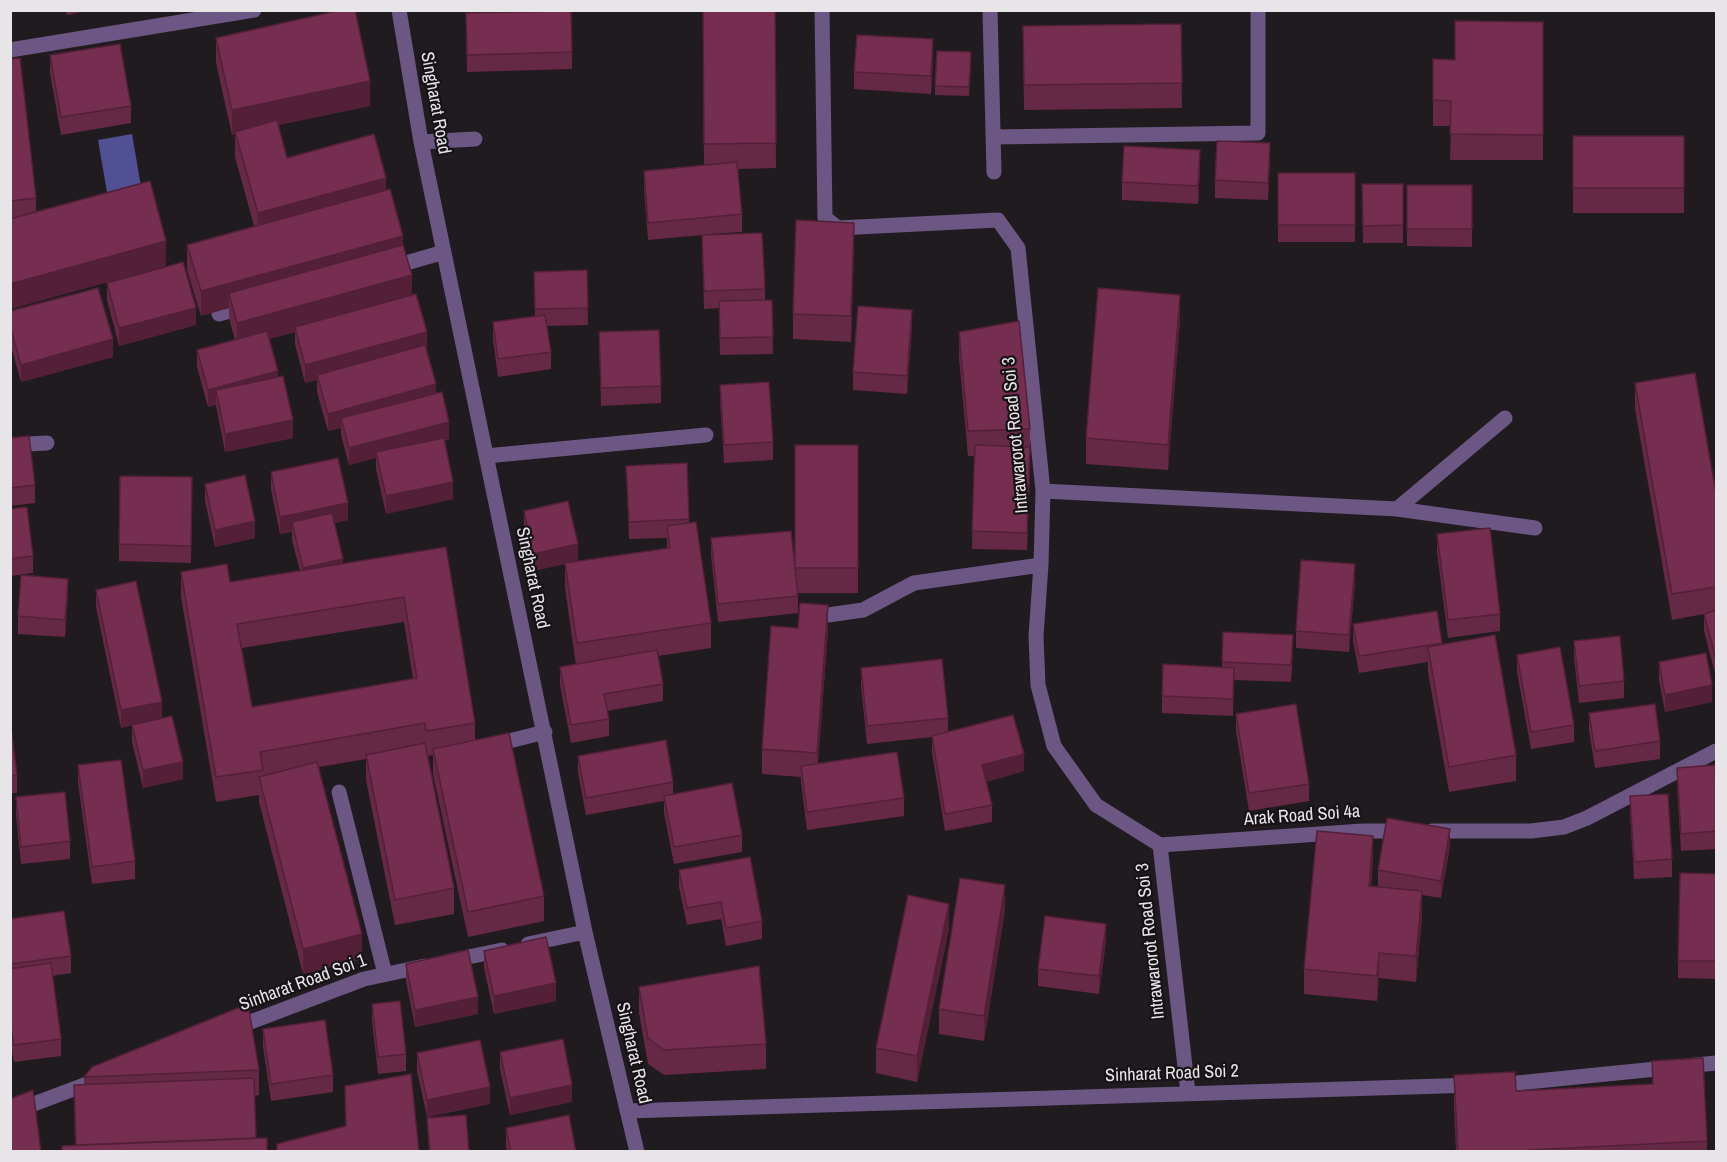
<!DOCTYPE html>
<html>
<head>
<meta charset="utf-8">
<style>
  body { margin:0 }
  #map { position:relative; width:1727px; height:1162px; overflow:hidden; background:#201b1f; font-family:"Archivo Narrow",sans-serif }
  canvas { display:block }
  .frame { position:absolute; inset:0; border:12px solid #e8e5e8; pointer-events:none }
</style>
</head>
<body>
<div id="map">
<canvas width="1727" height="1162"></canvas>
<div class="frame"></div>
</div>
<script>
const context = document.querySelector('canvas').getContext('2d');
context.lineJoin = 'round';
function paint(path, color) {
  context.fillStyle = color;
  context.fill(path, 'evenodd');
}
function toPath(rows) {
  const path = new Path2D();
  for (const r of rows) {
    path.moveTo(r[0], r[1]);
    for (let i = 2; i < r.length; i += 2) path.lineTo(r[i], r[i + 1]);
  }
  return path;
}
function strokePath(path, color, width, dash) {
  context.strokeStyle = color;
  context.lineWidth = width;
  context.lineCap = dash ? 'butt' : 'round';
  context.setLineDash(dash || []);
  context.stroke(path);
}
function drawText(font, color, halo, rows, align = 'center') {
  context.font = font + ' "Archivo Narrow",sans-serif';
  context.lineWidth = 4.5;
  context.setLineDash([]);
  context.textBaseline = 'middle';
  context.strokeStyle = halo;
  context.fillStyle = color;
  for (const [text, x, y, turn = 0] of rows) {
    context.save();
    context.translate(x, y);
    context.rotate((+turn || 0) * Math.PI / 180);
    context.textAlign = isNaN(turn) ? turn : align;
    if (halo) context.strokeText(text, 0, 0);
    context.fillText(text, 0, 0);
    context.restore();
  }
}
paint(toPath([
  [132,134,143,198,109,204,98,140]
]), '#515094');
strokePath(toPath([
  [399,10,421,142,585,932,637,1152],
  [822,10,825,218,838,228,998,220,1018,248,1043,491,1041,565,1036,636,1038,685,1054,746,1096,805,1160,845,1188,1093],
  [990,10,994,172],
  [10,50,254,10],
  [994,137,1258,133,1258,10],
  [421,142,475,139],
  [389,268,444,252],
  [219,314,247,306],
  [10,445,47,443],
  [486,456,706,435],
  [1043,491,1397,509,1505,418],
  [1397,509,1535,528],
  [814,617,863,610,914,583,1041,565],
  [493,745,545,732],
  [339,792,385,974],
  [1432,831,1531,831,1564,827,1587,818,1716,751],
  [1160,845,1363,831,1405,831],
  [528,944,585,932],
  [449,961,502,950],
  [232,1029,364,979,425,966],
  [627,1111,1507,1084,1716,1063],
  [10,1113,92,1082]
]), '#6c5684', 15);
paint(toPath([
  [66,10,91,10,67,15],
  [703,10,775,10,776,168,738,169,742,214,742,232,711,234,765,289,765,300,772,300,773,354,720,355,719,308,704,309,702,235,648,240,644,189,644,171,704,166],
  [466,13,572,52,572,69,467,72],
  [1543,22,1543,160,1450,160,1451,126,1433,126,1433,59,1455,60],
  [1181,24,1182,108,1024,110,1023,26],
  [216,38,370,106,278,125,287,158,386,190,403,245,412,295,427,349,436,393,449,439,445,441,453,499,386,514,376,469,376,458,349,465,341,435,341,428,328,431,317,392,317,380,305,383,295,344,295,332,269,339,293,438,225,452,216,405,208,407,197,367,197,350,235,340,229,318,229,308,201,316,187,270,187,245,254,226,235,157,235,135,232,135,216,63],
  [50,55,131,106,131,123,61,135,50,73],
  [933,57,931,94,854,89,854,72],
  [10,59,36,198,36,212,166,266,10,309],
  [971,61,969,96,935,95,935,86],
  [1573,136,1684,136,1684,213,1573,213],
  [1270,160,1268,200,1215,198,1215,180],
  [1200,167,1198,204,1122,200,1122,182],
  [1278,173,1355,173,1355,242,1278,242],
  [1362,184,1403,184,1403,243,1363,243],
  [1407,185,1472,185,1472,247,1407,246],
  [854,248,851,342,793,339,793,314],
  [587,270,588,325,547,326,551,352,551,369,498,377,493,340,493,322,535,316,534,272],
  [107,283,196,325,119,346,107,300],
  [10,311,113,357,21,382,10,343],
  [1180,320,1168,470,1086,464,1086,438],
  [912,327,907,394,853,390,853,372],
  [599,332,661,386,661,403,601,406],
  [959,332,1030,429,1030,464,1027,550,972,549,974,456,968,456,959,357],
  [1635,383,1716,494,1716,677,1704,631,1704,614,1672,620,1635,409],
  [720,385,773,442,773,460,724,463,720,402],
  [10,438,35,485,35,503,10,506],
  [858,445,858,593,798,593,798,613,718,622,711,555,711,538,795,569],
  [687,463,689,523,711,623,711,648,658,656,663,684,663,701,607,711,609,719,609,736,571,743,560,685,560,667,576,665,565,588,565,564,533,571,524,528,524,511,578,561,667,548,667,538,629,539,626,466],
  [271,472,348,520,335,523,343,564,446,547,475,723,475,740,544,896,544,921,468,937,433,774,433,755,428,756,454,888,454,914,395,925,366,780,366,759,319,767,362,959,303,974,259,802,259,795,216,802,181,597,181,572,230,582,300,571,292,540,292,532,280,534,271,489],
  [404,622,413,679,252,707,242,648],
  [192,477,191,563,119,561,119,544],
  [205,484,255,538,215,547,205,501],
  [10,509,33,556,33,573,10,576],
  [1437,534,1500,614,1500,631,1448,638,1437,552],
  [1355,581,1349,652,1296,648,1296,631],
  [96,590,162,718,183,779,143,788,132,742,132,725,121,728,96,607],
  [68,596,65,637,18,634,18,616],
  [1437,611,1442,644,1516,755,1516,781,1449,792,1428,672,1428,662,1359,673,1353,641,1353,624],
  [828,630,818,763,904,798,904,816,807,830,801,783,801,777,762,774,762,749],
  [1223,632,1293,652,1291,682,1234,680,1233,716,1162,713,1162,696,1222,667],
  [1574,641,1624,681,1624,698,1579,703,1574,658],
  [1517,655,1574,725,1574,742,1531,749,1517,672],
  [1659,662,1712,702,1665,712,1659,680],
  [861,668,948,718,948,732,1024,771,986,782,992,805,992,822,945,831,932,753,932,737,867,744,861,686],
  [1589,713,1660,741,1660,759,1595,768,1589,730],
  [1236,714,1309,784,1309,801,1249,811,1236,731],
  [11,721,17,775,17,793,10,793],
  [578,756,673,782,673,794,742,835,742,852,674,864,664,813,664,801,586,815,578,773],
  [78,765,135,861,135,879,92,884,78,783],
  [1677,768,1716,791,1716,849,1681,851,1677,785],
  [1630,796,1672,859,1672,877,1634,879,1630,813],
  [16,797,70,841,70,859,21,864,16,815],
  [1450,846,1441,898,1422,895,1422,916,1416,982,1379,978,1377,1001,1304,994,1304,969,1373,861,1371,886,1378,886,1378,870],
  [679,870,762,921,762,939,726,946,721,919,687,925,679,887],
  [1716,874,1716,979,1678,978,1678,961],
  [1005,910,984,1041,939,1034,939,1009],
  [10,919,71,956,71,973,52,976,61,1039,61,1056,14,1062,10,1040],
  [949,929,917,1082,876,1073,876,1048],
  [1106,941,1099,994,1038,986,1038,969],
  [484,951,556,1001,494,1014,484,968],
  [406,964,478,1014,415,1027,406,981],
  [639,987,766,1044,766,1069,664,1075,648,1064,639,1013],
  [372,1004,406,1054,406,1071,378,1074,372,1021],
  [263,1029,333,1075,333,1092,271,1101,263,1047],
  [500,1052,572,1102,510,1115,500,1069],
  [417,1053,490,1104,427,1117,417,1071],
  [1652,1061,1707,1141,1707,1152,1456,1152,1454,1107,1454,1075,1516,1091,1652,1084],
  [259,1070,259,1095,254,1096,75,1145,74,1085,84,1085,84,1077],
  [427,1118,469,1152,429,1152],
  [506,1128,576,1152,507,1152,506,1145]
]), '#652845');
paint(toPath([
  [933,39,933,57,931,94,931,76],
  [370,81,370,106,236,134,235,132,235,135,232,135,232,110],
  [1270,143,1270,160,1268,200,1268,183],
  [1200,150,1200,167,1198,204,1198,186],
  [386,178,386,203,258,238,258,213],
  [854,223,854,248,851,342,851,316],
  [403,236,403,261,229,293,229,308,201,316,201,291],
  [166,241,166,266,10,309,10,284],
  [412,275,412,300,295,327,295,332,237,348,237,323],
  [1180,295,1180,320,1168,470,1168,445],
  [196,308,196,325,119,346,119,328],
  [912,310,912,327,907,394,907,376],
  [427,332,427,349,318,379,317,375,317,380,305,383,305,365],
  [113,339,113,357,21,382,21,365],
  [278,371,278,388,216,390,216,405,208,407,208,390],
  [436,384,436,402,341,418,341,428,328,431,328,414],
  [293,420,293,438,225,452,225,434],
  [449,422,449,439,378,458,376,452,376,458,349,465,349,448],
  [453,482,453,499,386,514,386,496],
  [348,503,348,520,294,531,292,522,292,532,280,534,280,517],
  [255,521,255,538,215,547,215,530],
  [578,544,578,561,533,571,533,554],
  [343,559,343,577,303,585,303,568],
  [1355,564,1355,581,1349,652,1349,635],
  [68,579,68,596,65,637,65,620],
  [828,605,828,630,817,778,817,753],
  [1712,685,1712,702,1665,712,1665,695],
  [162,702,162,719,121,728,121,710],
  [1024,754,1024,771,982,783,982,765],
  [183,762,183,779,143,788,143,770],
  [1450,829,1450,846,1441,898,1441,881],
  [1373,836,1373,861,1369,911,1369,886],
  [1005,885,1005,910,984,1041,984,1016],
  [1422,891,1422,916,1416,982,1416,956],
  [949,904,949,929,917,1082,917,1056],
  [1106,924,1106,941,1099,994,1099,976],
  [362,934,362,959,303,974,303,949],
  [1379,953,1379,978,1377,1001,1377,976],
  [556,983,556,1001,494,1014,494,996],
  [478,997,478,1014,415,1027,415,1010],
  [572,1085,572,1102,510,1115,510,1098],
  [490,1087,490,1104,427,1117,427,1100]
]), '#532038');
const building = toPath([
  [341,10,355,10,370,81,232,110,216,38,341,10],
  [703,10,775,10,776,143,704,144,703,10],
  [571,11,572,52,467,55,466,13,571,11],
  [1455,21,1543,22,1543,135,1450,134,1451,101,1433,100,1433,59,1455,60,1455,21],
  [1181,24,1182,83,1024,85,1023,26,1181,24],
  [857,35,933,39,931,76,854,72,857,35],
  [120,44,131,106,61,117,50,55,120,44],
  [937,51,971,52,969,87,935,86,937,51],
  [20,58,36,198,10,201,10,59,20,58],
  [277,120,287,158,374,134,386,178,258,213,235,132,277,120],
  [1573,136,1684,136,1684,188,1573,188,1573,136],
  [1217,141,1270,143,1268,183,1215,180,1217,141],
  [1124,146,1200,150,1198,186,1122,182,1124,146],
  [737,162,742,214,648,223,644,171,737,162],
  [1278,173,1355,173,1355,225,1278,225,1278,173],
  [150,181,166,241,10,284,10,219,150,181],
  [1362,184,1403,184,1403,225,1363,226,1362,184],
  [1407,185,1472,185,1472,229,1407,229,1407,185],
  [390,189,403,236,201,291,187,245,390,189],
  [796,220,854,223,851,316,793,314,796,220],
  [762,233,765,289,704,291,702,235,762,233],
  [403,245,412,275,237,323,229,293,403,245],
  [183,262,196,308,119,328,107,283,183,262],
  [587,270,588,308,535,309,534,272,587,270],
  [98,288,113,339,21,365,10,326,10,311,98,288],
  [1098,288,1180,295,1168,445,1086,438,1098,288],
  [416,294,427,332,305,365,295,327,416,294],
  [772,300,773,337,720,338,719,301,772,300],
  [858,306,912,310,907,376,853,372,858,306],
  [545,315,551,352,498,359,493,322,545,315],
  [1019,321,1030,429,968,431,959,332,1019,321],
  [659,330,661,386,601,388,599,332,659,330],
  [267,331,278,371,208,390,197,350,267,331],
  [425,345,436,384,328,414,317,375,425,345],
  [1695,373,1716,494,1716,587,1672,594,1635,383,1695,373],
  [283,376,293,420,225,434,216,390,283,376],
  [769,382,773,442,724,445,720,385,769,382],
  [442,392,449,422,349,448,341,418,442,392],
  [29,436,35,485,10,488,10,438,29,436],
  [444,438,453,482,386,496,376,452,444,438],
  [795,445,858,445,858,568,795,568,795,445],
  [975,445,1030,447,1027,533,972,531,975,445],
  [338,458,348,503,280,517,271,472,338,458],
  [687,463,689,519,629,522,626,466,687,463],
  [245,475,255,521,215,530,205,484,245,475],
  [120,476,192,477,191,546,119,544,120,476],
  [568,501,578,544,533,554,524,511,568,501],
  [27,507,33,556,10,559,10,509,27,507],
  [332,513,343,559,303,568,292,522,332,513],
  [696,522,711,623,577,643,565,563,670,548,667,526,696,522],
  [1490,528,1500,614,1448,620,1437,534,1490,528],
  [791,531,798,596,718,604,711,538,791,531],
  [446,547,475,723,426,731,425,723,260,752,263,770,216,777,181,572,227,564,230,582,446,547],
  [404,597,417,678,252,707,237,624,404,597],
  [1301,560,1355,564,1349,635,1296,631,1301,560],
  [21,575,68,579,65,620,18,616,21,575],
  [136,581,162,702,121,710,96,590,136,581],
  [800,603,828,605,817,753,762,749,771,626,798,628,800,603],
  [1716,610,1716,659,1704,614,1716,610],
  [1437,611,1442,643,1359,656,1353,624,1437,611],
  [1223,632,1293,635,1291,665,1222,662,1223,632],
  [1495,635,1516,755,1449,767,1428,647,1495,635],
  [1620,636,1624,681,1579,686,1574,641,1620,636],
  [1560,647,1574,725,1531,732,1517,655,1560,647],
  [657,650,663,684,604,694,609,719,571,725,560,667,657,650],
  [1706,653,1712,685,1665,695,1659,662,1706,653],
  [942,659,948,718,867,726,861,668,942,659],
  [1163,664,1234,668,1233,699,1162,696,1163,664],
  [1296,704,1309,784,1249,793,1236,714,1296,704],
  [1655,704,1660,741,1595,751,1589,713,1655,704],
  [1013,715,1024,754,982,765,992,805,945,814,932,736,1013,715],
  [172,716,183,762,143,770,132,725,172,716],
  [10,721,17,775,10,776,10,721],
  [509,733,544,896,468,912,433,749,509,733],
  [666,740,673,782,586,798,578,756,666,740],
  [425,743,454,888,395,900,366,755,425,743],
  [897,752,904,798,807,812,801,766,897,752],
  [121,760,135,861,92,867,78,765,121,760],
  [317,762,362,934,303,949,259,777,317,762],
  [1715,765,1716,791,1716,831,1681,834,1677,768,1715,765],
  [732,783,742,835,674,847,664,796,732,783],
  [65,792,70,841,21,847,16,797,65,792],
  [1668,794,1672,859,1634,862,1630,796,1668,794],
  [1387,818,1450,829,1441,881,1378,870,1387,818],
  [1317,831,1373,836,1369,886,1422,891,1416,956,1379,953,1377,976,1304,969,1317,831],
  [750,857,762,921,726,928,721,902,687,908,679,870,750,857],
  [1680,873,1716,874,1716,961,1678,961,1680,873],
  [960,878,1005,885,984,1016,939,1009,960,878],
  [908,895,949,904,917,1056,876,1048,908,895],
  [64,911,71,956,10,964,10,919,64,911],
  [1045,916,1106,924,1099,976,1038,969,1045,916],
  [546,937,556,983,494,996,484,951,546,937],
  [468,950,478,997,415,1010,406,964,468,950],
  [51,963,61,1039,14,1045,10,1022,10,969,51,963],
  [759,966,766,1044,664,1050,648,1038,639,987,759,966],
  [400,1001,406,1054,378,1057,372,1004,400,1001],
  [248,1004,259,1070,84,1077,92,1067,248,1004],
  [325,1020,333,1075,271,1084,263,1029,325,1020],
  [563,1039,572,1085,510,1098,500,1052,563,1039],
  [480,1040,490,1087,427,1100,417,1053,480,1040],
  [1703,1058,1707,1141,1529,1150,1529,1152,1458,1152,1454,1075,1515,1072,1516,1091,1653,1084,1652,1061,1703,1058],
  [411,1074,419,1152,277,1152,277,1144,346,1126,345,1086,411,1074],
  [254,1078,256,1138,76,1145,74,1085,254,1078],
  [33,1090,41,1152,10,1152,10,1099,33,1090],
  [466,1115,469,1152,430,1152,427,1118,466,1115],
  [569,1115,576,1152,511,1152,506,1128,569,1115],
  [267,1138,267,1152,62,1152,62,1146,267,1138]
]);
paint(building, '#762e50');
strokePath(building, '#532038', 1.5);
drawText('18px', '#e8e5e8', '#171216', [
  ["Singharat Road",435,103,80],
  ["Intrawarorot Road Soi 3",1016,435,-95],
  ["Singharat Road",532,578,78],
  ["Arak Road Soi 4a",1302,816,-4],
  ["Intrawarorot Road Soi 3",1151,941,-96],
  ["Sinharat Road Soi 1",303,983,-20],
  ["Singharat Road",633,1053,77],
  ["Sinharat Road Soi 2",1172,1074,-2]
]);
</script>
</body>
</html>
